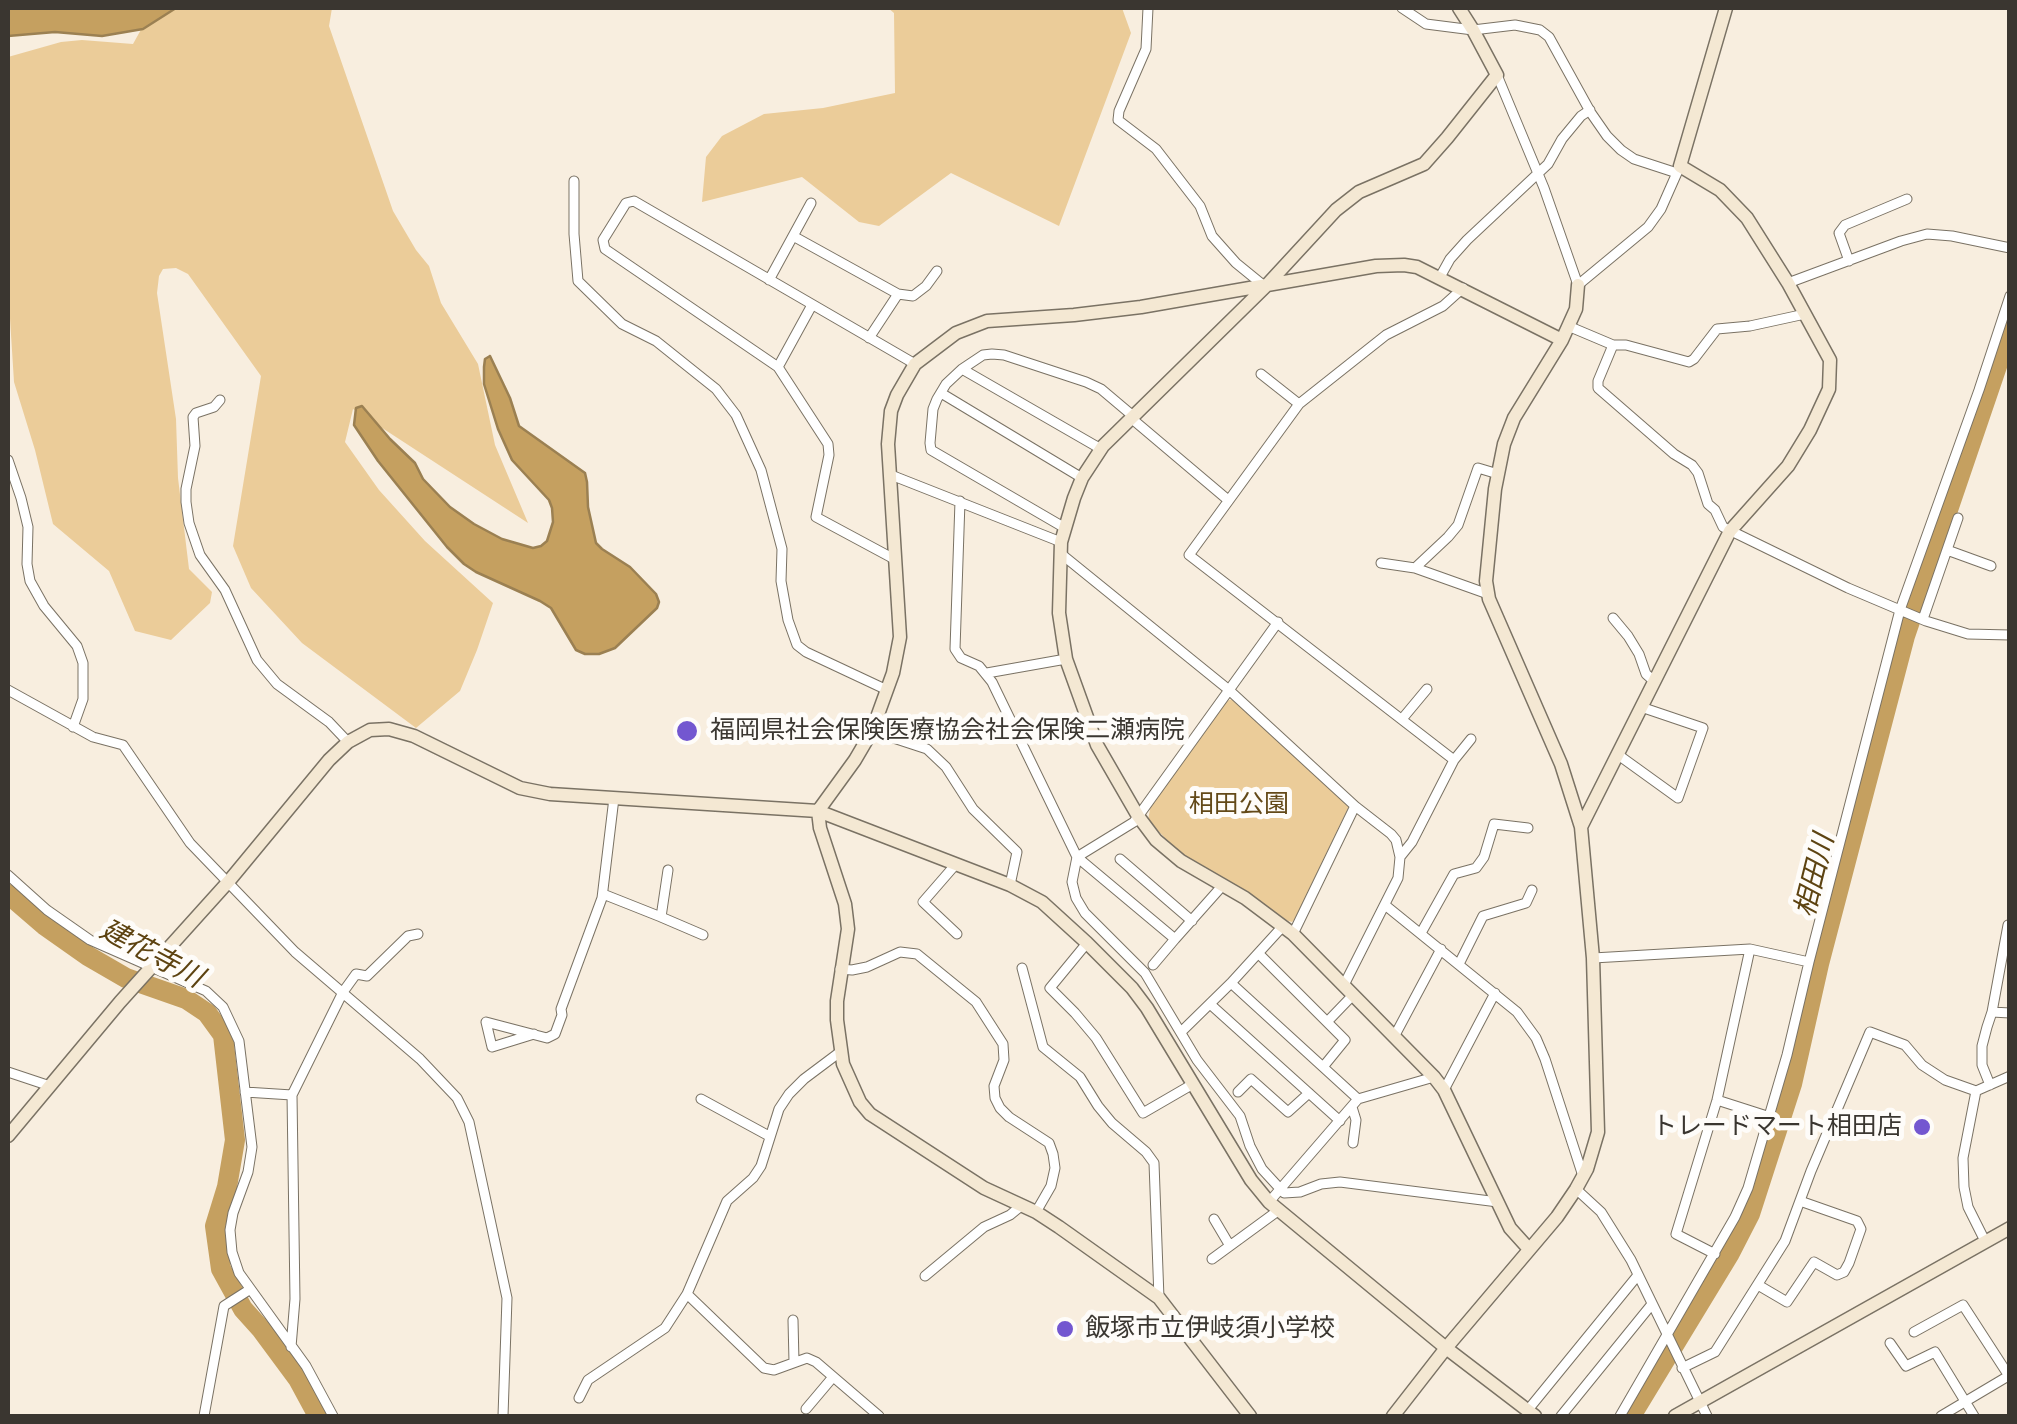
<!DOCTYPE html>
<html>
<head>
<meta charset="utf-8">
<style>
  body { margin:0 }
  #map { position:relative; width:2017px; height:1424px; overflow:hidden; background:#f8eedf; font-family:"DejaVu Sans",sans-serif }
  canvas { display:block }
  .frame { position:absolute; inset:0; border:10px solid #3a3630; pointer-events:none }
</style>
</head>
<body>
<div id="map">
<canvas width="2017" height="1424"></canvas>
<div class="frame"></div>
</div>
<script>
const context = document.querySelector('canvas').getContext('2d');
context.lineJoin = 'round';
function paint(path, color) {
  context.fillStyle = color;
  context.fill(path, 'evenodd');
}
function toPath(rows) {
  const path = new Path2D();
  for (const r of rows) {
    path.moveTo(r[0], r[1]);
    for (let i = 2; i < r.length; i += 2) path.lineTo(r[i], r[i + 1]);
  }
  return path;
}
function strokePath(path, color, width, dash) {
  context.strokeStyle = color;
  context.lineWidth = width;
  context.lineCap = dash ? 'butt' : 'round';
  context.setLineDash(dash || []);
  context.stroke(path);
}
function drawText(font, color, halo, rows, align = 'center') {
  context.font = font + ' "DejaVu Sans","Noto Sans JP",sans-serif';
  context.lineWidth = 10;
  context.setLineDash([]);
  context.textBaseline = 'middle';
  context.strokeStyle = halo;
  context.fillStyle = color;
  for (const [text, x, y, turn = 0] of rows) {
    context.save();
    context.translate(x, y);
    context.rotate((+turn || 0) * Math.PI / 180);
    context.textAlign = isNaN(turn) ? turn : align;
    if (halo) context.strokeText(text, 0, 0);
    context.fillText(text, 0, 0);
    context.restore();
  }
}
paint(toPath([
  [172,8,332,8,329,26,393,211,416,250,429,266,441,303,478,364,495,445,528,523,353,409,345,442,379,490,425,541,493,603,477,650,460,691,416,728,302,643,251,588,233,546,261,376,188,274,176,268,163,269,159,276,157,293,176,419,178,478,189,569,212,592,210,603,171,640,135,631,109,571,53,524,35,450,14,382,8,287,8,57,61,42,82,40,133,44,148,17],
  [888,8,1122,8,1131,33,1059,226,951,173,879,226,859,222,802,177,702,202,706,157,722,136,764,114,823,108,895,93,894,13],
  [1233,699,1349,806,1295,919,1292,922,1285,920,1250,894,1179,853,1148,820,1151,804,1226,701]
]), '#ebcc99');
const water = toPath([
  [8,8,176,8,143,29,102,36,55,32,8,36,8,8],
  [490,356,510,398,519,426,585,473,587,482,588,507,596,543,602,549,630,567,656,594,659,602,657,608,615,648,599,654,585,654,576,650,551,608,540,601,476,572,464,564,447,547,378,461,354,425,356,408,362,406,390,439,415,463,423,479,450,507,474,524,502,539,533,548,541,546,547,541,553,522,552,508,549,500,512,460,498,429,484,384,484,367,485,359,490,356]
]);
paint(water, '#c5a060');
strokePath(water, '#9b8052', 2.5);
strokePath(toPath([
  [8,894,44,925,88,956,126,978,186,999,207,1013,223,1035,235,1140,227,1187,215,1226,221,1269,243,1309,261,1329,298,1379,318,1416],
  [1631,1416,1730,1253,1750,1214,1792,1084,1819,964,1905,636,2010,328]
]), '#c5a060', 20);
const street = toPath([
  [1148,8,1146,49,1119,111,1118,120,1156,149,1200,206,1212,236,1236,263,1263,285],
  [1402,8,1426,24,1473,30,1515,25,1540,30,1549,37,1591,113,1607,136,1621,150,1634,159,1677,173],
  [1497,75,1544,188,1578,285,1648,227,1661,209,1680,166],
  [574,181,574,234,578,281,622,324,656,341,716,389,736,415,761,470,782,549,781,581,788,620,797,645,806,652,887,690],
  [793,236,898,294],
  [1849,261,1839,233,1845,225,1907,199],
  [1440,277,1450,259,1467,240,1548,164,1562,139,1581,116,1590,110],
  [769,280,811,203],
  [1788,283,1901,241,1927,234,1952,236,2010,248],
  [1568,326,1613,345,1626,345,1689,362,1694,359,1717,329,1750,326,1805,314],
  [869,338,898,294,913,296,926,286,937,271],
  [1613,345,1598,381,1598,388,1674,454,1692,465,1698,473,1708,504,1715,510,1723,527,1848,588,1926,621,1968,634,2010,635],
  [778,367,812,305],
  [962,369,1101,449],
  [1261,374,1299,404,1189,555,1454,760,1412,842,1400,857],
  [941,393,1082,478],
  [220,400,214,407,196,413,193,417,195,446,186,489,186,502,189,523,200,555,225,590,257,660,277,684,329,722,348,742],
  [1299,404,1386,335,1443,306,1463,288],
  [1131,418,1228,500],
  [8,460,21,498,28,527,27,564,30,581,44,606,77,646,83,663,83,699,73,727],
  [891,475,1061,542],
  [960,501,955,649,961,658,979,666,992,682,1077,857,1175,939,1153,965],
  [1065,528,931,450,930,443,933,409,937,399,946,384,962,369,983,355,992,354,1004,355,1086,382,1101,389,1133,416],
  [1947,550,1991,566],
  [1060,553,1229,690,1355,806,1391,834,1396,840,1400,857,1398,878,1344,985],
  [896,560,816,517,829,455,828,444,778,367,605,249,603,240,626,203,634,201,915,364],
  [1381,563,1415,568,1488,594],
  [1415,568,1448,537,1458,525,1478,468,1498,474],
  [1613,618,1628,636,1639,654,1646,674,1654,681],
  [1923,619,1958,518],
  [1278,622,1134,822,1077,857,1072,882,1076,898,1085,913,1145,973,1197,1060,1240,1116,1250,1146,1262,1169,1284,1193,1300,1192,1321,1184,1340,1182,1498,1202],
  [987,673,1066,659],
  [8,690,93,737,123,745,190,843,295,952,420,1059,457,1098,469,1122,507,1298,503,1416],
  [1402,719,1427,689],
  [872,731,927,749,946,767,973,809,1017,852,1010,885],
  [1617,754,1678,798,1703,728,1641,707],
  [1454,760,1471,739],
  [1120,859,1192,921],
  [956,864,923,902,957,934],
  [8,875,47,910,90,940,206,991,223,1007,239,1041,252,1147,248,1172,233,1213,230,1230,232,1252,239,1273,306,1366,333,1416],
  [603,894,661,917,668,870],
  [1385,905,1517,1012,1536,1038,1545,1059,1583,1176],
  [661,917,703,935],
  [1421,933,1454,874,1476,868,1484,857,1494,824,1528,828],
  [1293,934,1355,806],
  [1175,939,1223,885],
  [1087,943,1050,988,1075,1013,1096,1038,1143,1113,1193,1084],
  [1259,954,1327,1022,1353,995],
  [1593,958,1750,949,1809,962],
  [1459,964,1483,916,1526,903,1532,890],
  [1022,968,1043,1047,1080,1077,1098,1106,1112,1123,1146,1152,1154,1163,1159,1298],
  [840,969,852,970,867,967,900,952,917,954,976,1002,1003,1044,1004,1060,994,1086,995,1098,1000,1108,1009,1117,1049,1143,1053,1154,1055,1168,1051,1186,1036,1212],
  [1231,983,1358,1099],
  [1210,1004,1340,1121],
  [1992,1012,2008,925],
  [1181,1032,1231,983,1283,926],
  [534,1034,492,1047,486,1022,547,1038,555,1034,562,1015,561,1009,602,898,614,798],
  [1394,1037,1441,949],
  [840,1052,804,1079,789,1094,779,1109,761,1166,753,1178,727,1201,687,1294,764,1368,774,1370,807,1358,816,1362,879,1416],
  [1323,1067,1345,1040,1327,1022],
  [8,1072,50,1086],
  [1990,1085,1982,1065,1982,1046,1987,1027,1992,1012,2010,1013],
  [1444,1090,1495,993],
  [245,1092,292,1095],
  [1238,1092,1251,1079,1288,1112,1309,1093],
  [701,1099,769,1136],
  [1717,1100,1770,1117],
  [1352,1107,1356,1120,1353,1143],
  [1576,1189,1601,1212,1631,1260,1707,1416],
  [1269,1202,1358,1099,1434,1077],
  [1214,1219,1230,1246],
  [1985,1241,1968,1207,1964,1187,1963,1158,1976,1091,2010,1076],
  [1715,1254,1676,1234,1717,1100,1750,949],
  [1212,1259,1279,1210],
  [925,1276,984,1227,1010,1215,1021,1206],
  [1758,1285,1787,1302,1814,1262,1837,1275,1844,1272,1849,1263,1861,1229,1857,1221,1800,1201],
  [793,1320,794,1362],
  [1914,1332,1963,1305,2009,1376],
  [1890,1343,1906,1366,1935,1352,1974,1416],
  [291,1347,295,1299,292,1095,343,992,356,974,367,976,408,936,418,934],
  [1682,1368,1715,1352,1785,1241,1811,1171,1870,1032,1905,1045,1922,1065,1945,1080,1976,1091],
  [579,1398,588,1380,665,1328,687,1294],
  [806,1409,833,1377],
  [1527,1411,1638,1275],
  [204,1416,224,1306,249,1290],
  [1561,1416,1652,1304],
  [1620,1416,1735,1217,1748,1188,1787,1055,1809,962,1900,610,1979,390,2010,296],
  [1941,1416,2010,1375]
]);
const secondary = toPath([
  [1459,8,1473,30,1497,75,1447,138,1424,164,1359,192,1336,210,1265,287,1103,446,1082,478,1074,498,1061,542,1059,613,1066,659,1097,745,1138,816,1156,840,1181,861,1245,898,1293,934,1434,1077,1444,1090,1510,1228,1528,1248],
  [1581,827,1730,531,1788,466,1810,430,1829,389,1830,360,1788,283,1747,218,1720,190,1680,166,1726,8],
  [8,1136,120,1002,229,881,329,760,348,742,370,730,389,729,414,736,520,788,550,794,818,811,1010,885,1042,902,1087,943,1132,988,1147,1008,1251,1180,1269,1202,1446,1348,1535,1416],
  [1250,1416,1159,1298,1059,1227,1036,1212,984,1188,870,1114,860,1102,843,1064,837,1020,837,1001,848,929,845,904,820,828,818,811,855,760,872,731,893,673,900,637,888,444,891,411,897,395,915,364,956,333,987,321,1074,315,1141,307,1376,266,1404,265,1417,267,1562,340],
  [1393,1416,1446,1348,1557,1217,1576,1189,1587,1169,1598,1132,1593,958,1581,827,1561,764,1489,599,1486,581,1495,489,1504,444,1514,418,1562,340,1576,309,1578,285],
  [1675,1416,2010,1228]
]);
strokePath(street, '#7a7264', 11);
strokePath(secondary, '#7a7264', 15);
strokePath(street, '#fff', 9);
strokePath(secondary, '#f4e8d3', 12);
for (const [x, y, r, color] of [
  [687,731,12,"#7357d0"],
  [1922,1127,10,"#7357d0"],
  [1065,1329,10,"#7357d0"]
]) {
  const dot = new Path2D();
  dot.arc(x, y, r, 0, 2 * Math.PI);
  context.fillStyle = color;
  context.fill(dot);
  strokePath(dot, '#fefcf9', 4);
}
drawText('25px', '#3a3630', '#fefcf9', [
  ["福岡県社会保険医療協会社会保険二瀬病院",710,731],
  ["トレードマート相田店",1902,1127,"right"],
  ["飯塚市立伊岐須小学校",1085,1329]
], 'left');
drawText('25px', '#634918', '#fefcf9', [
  ["相田公園",1239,805]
]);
drawText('italic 28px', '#5d4311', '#fefcf9', [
  ["相田川",1816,876,-76],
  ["建花寺川",151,955,28]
]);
</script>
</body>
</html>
